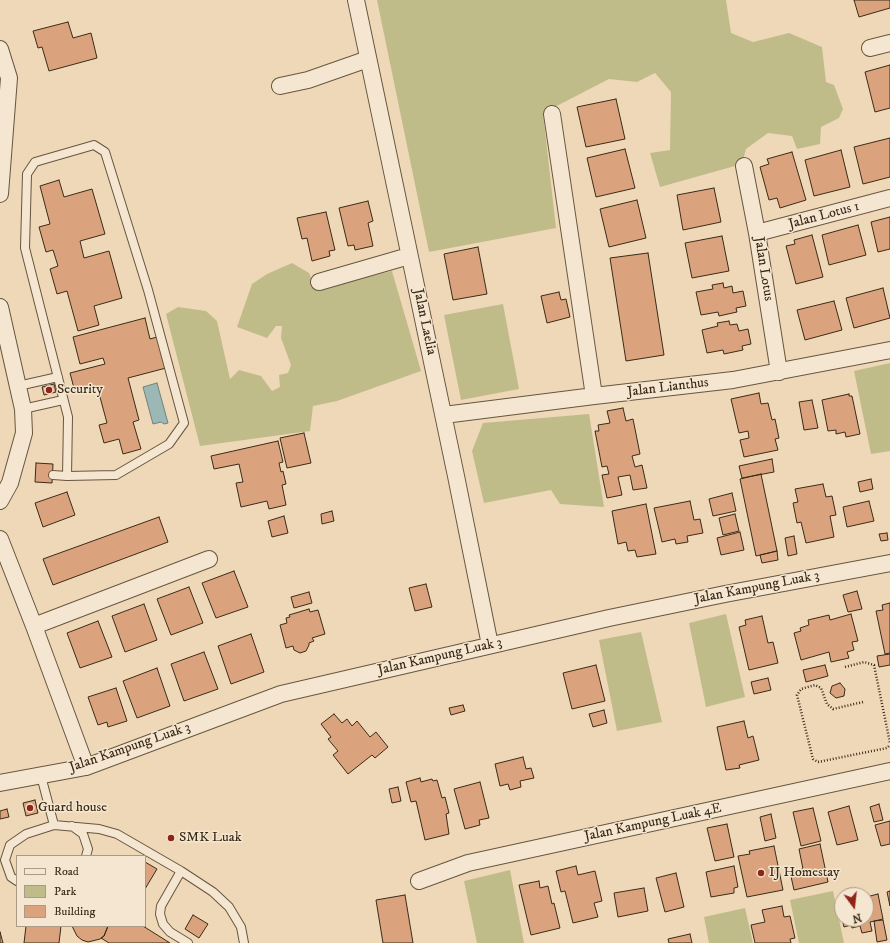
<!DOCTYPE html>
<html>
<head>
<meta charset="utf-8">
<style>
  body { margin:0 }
  #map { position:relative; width:890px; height:943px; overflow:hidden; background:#efd8b8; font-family:"IM FELL DW Pica",serif }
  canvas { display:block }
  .legend { position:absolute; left:16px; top:855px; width:130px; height:72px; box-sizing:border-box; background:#f5e6d1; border:1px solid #aa9b87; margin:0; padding:5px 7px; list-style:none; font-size:12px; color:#3a2b17 }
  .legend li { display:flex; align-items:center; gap:8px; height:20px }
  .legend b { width:20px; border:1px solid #aa9b87 }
  .north { position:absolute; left:834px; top:887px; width:40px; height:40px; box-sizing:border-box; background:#f5e6d1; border:1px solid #aa9b87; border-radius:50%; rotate:165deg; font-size:11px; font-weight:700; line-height:16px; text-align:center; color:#3a2b17 }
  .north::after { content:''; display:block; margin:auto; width:14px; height:18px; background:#8f2418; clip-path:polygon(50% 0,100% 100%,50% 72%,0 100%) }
</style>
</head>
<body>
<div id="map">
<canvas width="890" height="943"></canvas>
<ul class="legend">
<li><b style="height:5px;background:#f5e6d1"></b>Road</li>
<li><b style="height:11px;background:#c0bc8a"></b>Park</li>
<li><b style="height:11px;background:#daa37d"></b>Building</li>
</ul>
<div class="north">N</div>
</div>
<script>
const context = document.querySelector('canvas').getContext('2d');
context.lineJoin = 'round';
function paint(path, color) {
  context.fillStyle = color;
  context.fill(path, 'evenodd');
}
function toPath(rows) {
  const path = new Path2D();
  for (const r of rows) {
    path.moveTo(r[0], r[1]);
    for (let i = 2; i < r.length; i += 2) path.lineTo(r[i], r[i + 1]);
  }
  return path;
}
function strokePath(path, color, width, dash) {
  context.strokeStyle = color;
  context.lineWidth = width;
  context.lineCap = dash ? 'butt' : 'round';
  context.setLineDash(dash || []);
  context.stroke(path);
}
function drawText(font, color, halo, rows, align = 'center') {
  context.font = font + ' "IM FELL DW Pica",serif';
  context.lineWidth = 3;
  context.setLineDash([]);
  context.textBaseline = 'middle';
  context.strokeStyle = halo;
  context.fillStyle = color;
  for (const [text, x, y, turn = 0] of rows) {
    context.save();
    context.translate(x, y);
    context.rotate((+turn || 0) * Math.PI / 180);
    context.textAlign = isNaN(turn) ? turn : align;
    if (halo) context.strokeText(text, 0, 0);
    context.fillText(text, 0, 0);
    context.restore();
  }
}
paint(toPath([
  [377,0,726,0,731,33,753,42,789,33,822,47,826,82,834,85,843,109,839,118,821,127,820,144,797,149,792,136,768,133,746,149,742,164,660,187,650,153,670,150,671,92,655,73,637,82,609,79,543,113,556,228,429,252],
  [292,263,309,273,316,289,392,271,421,371,337,401,313,406,310,431,200,446,166,314,178,307,206,311,217,321,230,379,239,370,261,376,272,391,280,387,279,375,288,373,291,365,281,338,282,326,276,326,267,338,237,327,252,284,267,274],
  [503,304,519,389,461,400,444,315],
  [890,363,890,451,871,454,854,371],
  [589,414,604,507,560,504,551,490,484,503,472,451,483,423],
  [726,614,745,697,706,707,689,623],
  [641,632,662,722,617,731,599,640],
  [510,870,524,943,477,943,464,881],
  [833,891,844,943,799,943,790,900],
  [745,908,753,943,709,943,704,917]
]), '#c0bc8a');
const water = toPath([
  [157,383,168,423,164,424,161,422,153,424,143,387,157,383]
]);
paint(water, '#9bb8b6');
strokePath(water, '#748076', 1);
const building = toPath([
  [854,0,890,0,890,8,859,17,854,0],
  [68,22,73,38,91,33,97,58,49,71,42,47,38,48,33,31,68,22],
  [890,65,890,108,875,112,865,72,890,65],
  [616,99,625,139,586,147,577,107,616,99],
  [890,138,890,177,863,184,854,147,890,138],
  [625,149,635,188,596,197,587,158,625,149],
  [841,150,850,187,814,196,805,160,841,150],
  [792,152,806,200,780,208,777,198,769,200,760,167,769,164,767,159,792,152],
  [59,180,64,197,92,189,105,234,80,241,84,258,109,251,122,298,94,306,99,325,78,331,67,291,57,294,50,269,58,266,53,250,46,252,39,227,50,224,40,186,59,180],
  [714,188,721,222,683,230,677,195,714,188],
  [637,200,646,238,609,247,600,209,637,200],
  [368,201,373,221,368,223,373,246,355,250,354,245,348,246,339,208,368,201],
  [326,212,335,250,329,251,330,256,312,261,307,238,302,239,297,218,326,212],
  [890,217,890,249,878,252,871,222,890,217],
  [858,225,866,255,829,265,822,235,858,225],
  [812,235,823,277,796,284,786,246,795,244,794,240,812,235],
  [722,236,729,271,692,278,685,243,722,236],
  [478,247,487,294,453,300,444,254,478,247],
  [648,253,664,355,626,361,610,258,648,253],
  [723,283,724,288,732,286,733,293,743,291,746,306,736,308,737,312,719,316,718,312,701,315,696,292,713,289,712,285,723,283],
  [883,288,890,318,854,328,846,298,883,288],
  [559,292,561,300,566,299,570,317,547,323,541,296,559,292],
  [834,301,842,330,805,340,797,310,834,301],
  [145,318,150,339,157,337,166,368,128,378,139,420,133,422,141,449,123,454,119,439,104,443,99,425,107,423,97,386,75,392,70,373,105,364,103,358,80,364,73,337,145,318],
  [729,321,730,325,737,324,739,331,748,329,751,344,742,346,743,350,724,354,723,350,707,353,702,330,718,326,717,323,729,321],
  [54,384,56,392,44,395,42,387,54,384],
  [759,393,761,404,768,403,772,420,775,419,779,438,775,439,778,450,744,457,740,440,749,438,748,431,739,433,731,399,759,393],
  [849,394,849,396,852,396,860,434,846,437,845,432,836,434,836,430,828,431,822,400,849,394],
  [812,400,818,428,804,430,799,402,812,400],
  [623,408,626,421,633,419,640,454,632,456,635,467,642,465,647,488,633,490,630,475,618,477,622,495,607,498,602,475,609,474,607,466,602,467,595,431,599,431,598,425,610,423,607,411,623,408],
  [304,433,311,463,287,468,280,438,304,433],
  [278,441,283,462,279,463,281,472,283,471,286,484,282,485,286,505,269,509,267,501,241,507,236,483,243,482,239,464,214,469,211,456,278,441],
  [772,459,774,472,742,478,739,466,772,459],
  [36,463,53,464,52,483,35,482,36,463],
  [761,474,777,551,756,556,740,479,761,474],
  [871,479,873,489,860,492,858,482,871,479],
  [823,484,826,497,832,496,836,515,830,516,834,537,806,543,801,522,797,523,793,503,798,502,795,489,823,484],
  [67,492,75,515,43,527,35,503,67,492],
  [732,493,736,511,713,516,709,499,732,493],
  [690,501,694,520,700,519,703,533,687,536,688,542,676,544,675,539,662,542,654,508,690,501],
  [869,501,874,521,847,527,843,507,869,501],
  [646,504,656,554,637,557,635,550,628,551,626,542,618,544,612,511,646,504],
  [332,511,334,521,322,524,321,514,332,511],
  [735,514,739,531,723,535,719,518,735,514],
  [284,516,288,533,272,537,268,521,284,516],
  [159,517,168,542,53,585,43,559,159,517],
  [740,532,744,550,721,555,717,538,740,532],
  [887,533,888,540,881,541,879,534,887,533],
  [794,536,797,554,788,556,785,538,794,536],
  [777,551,778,560,762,563,760,555,777,551],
  [234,571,248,607,216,618,202,583,234,571],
  [426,584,432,607,415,611,409,588,426,584],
  [189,587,203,623,171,635,157,599,189,587],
  [857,591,862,609,848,612,843,595,857,591],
  [309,592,312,603,294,608,291,597,309,592],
  [890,603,890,653,885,654,876,611,883,610,882,605,890,603],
  [144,604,157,640,125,652,112,616,144,604],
  [309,609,310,612,318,610,325,634,312,638,314,641,309,643,309,645,306,651,300,653,294,650,293,646,286,648,280,625,287,623,286,618,290,617,289,615,309,609],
  [851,614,858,641,852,642,854,650,847,652,849,658,831,662,829,652,801,660,794,633,801,631,800,628,809,625,808,620,829,615,830,620,851,614],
  [762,616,768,643,773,642,778,663,749,670,739,627,746,625,745,620,762,616],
  [98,621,112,657,80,668,67,633,98,621],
  [251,634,264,672,231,684,218,646,251,634],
  [204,652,218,689,184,701,171,664,204,652],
  [890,654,890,665,879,667,877,656,890,654],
  [596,665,605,701,572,709,563,673,596,665],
  [825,665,828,676,806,682,803,670,825,665],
  [157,668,170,706,137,718,123,681,157,668],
  [768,678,771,690,754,694,751,682,768,678],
  [840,683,845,689,844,696,836,698,830,693,832,686,840,683],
  [116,688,127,721,108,727,107,722,98,725,88,697,116,688],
  [463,705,465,711,451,715,449,708,463,705],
  [604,710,607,723,593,727,589,714,604,710],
  [334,714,342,723,347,719,352,726,357,721,370,737,376,732,388,747,375,758,372,755,348,774,333,755,338,751,328,739,331,737,321,724,334,714],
  [744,721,748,738,753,736,759,760,739,765,740,768,726,770,717,727,744,721],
  [523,757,526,769,531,768,534,778,520,781,521,787,510,790,508,784,500,786,495,764,523,757],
  [420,778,421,782,432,779,433,781,437,780,442,798,445,797,449,813,446,814,449,834,425,840,416,801,411,802,406,782,420,778],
  [480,782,489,818,479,820,480,825,465,829,454,789,480,782],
  [398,787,401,801,392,803,389,789,398,787],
  [35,800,38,813,26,816,23,803,35,800],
  [879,804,883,820,874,822,870,807,879,804],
  [849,806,858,840,837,845,828,812,849,806],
  [813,808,821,841,801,846,793,812,813,808],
  [7,809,9,817,0,819,0,811,7,809],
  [771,814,776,838,765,841,760,817,771,814],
  [890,821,890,844,881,846,875,825,890,821],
  [727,824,734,857,715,861,707,828,727,824],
  [820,844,828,882,794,890,790,872,803,869,799,849,820,844],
  [774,846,783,890,747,897,738,856,750,854,749,851,774,846],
  [145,862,157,869,145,889,145,862],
  [576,866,578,875,595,871,602,901,594,903,598,917,573,923,565,891,561,892,556,871,576,866],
  [734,866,738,887,734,888,734,893,711,897,706,872,734,866],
  [676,873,684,907,665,912,656,878,676,873],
  [539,881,540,888,548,886,552,904,554,903,560,928,531,935,519,885,539,881],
  [644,888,648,911,618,917,614,893,644,888],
  [890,891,890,906,887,892,890,891],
  [878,894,883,919,870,922,872,931,862,933,860,926,852,928,851,925,844,927,842,919,866,919,866,897,878,894],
  [405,895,413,943,383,943,376,900,405,895],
  [782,906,784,917,790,916,795,938,790,939,791,943,755,943,751,925,765,922,762,910,782,906],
  [193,915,208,924,199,938,185,929,193,915],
  [883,920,887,940,877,942,874,921,883,920],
  [26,926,61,926,59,943,24,943,26,926],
  [72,926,108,926,104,936,100,939,88,942,82,940,77,936,72,926],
  [108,926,143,926,170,943,109,943,101,938,104,936,108,926],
  [0,932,3,943,0,943,0,932],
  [690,934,692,943,669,943,668,939,690,934]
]);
paint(building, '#daa37d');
strokePath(building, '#3a2b17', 1);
const service = toPath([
  [18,386,58,377],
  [23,409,63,400],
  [53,475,67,476,116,475,169,444,184,423,148,290,105,152,94,145,35,162,27,174,25,248,68,417,67,476],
  [41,776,54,825,99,829,117,834,181,871,213,892,229,907,241,927,244,943],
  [72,826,83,834,88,849,86,856],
  [181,871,161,906,160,914,163,924,170,932,188,943],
  [17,881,11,877,5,860,10,845,26,834,54,825]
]);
const minor = toPath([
  [356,0,456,476,490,645],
  [870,48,890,43],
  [0,49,9,78,0,194],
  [280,86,308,80,368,59],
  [552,114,594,396],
  [744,166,757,233,779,372],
  [757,233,890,198],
  [319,282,409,256],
  [0,307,23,409,24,433,10,483,0,501],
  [444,415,594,396,733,380,890,350],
  [0,539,34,626],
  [86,767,34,626,209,559],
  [0,783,86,767,281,694,609,618,725,594,890,563],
  [419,881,468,863,890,771]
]);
strokePath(service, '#67563f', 10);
strokePath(minor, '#67563f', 18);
strokePath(toPath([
  [845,667,864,662,874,665,890,743],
  [863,702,833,709,827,704,821,688,815,685,801,689,797,695,813,759,818,762,887,748,890,745]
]), '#3a2b17', 2.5, [1, 2]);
strokePath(service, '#f5e6d1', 8);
strokePath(minor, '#f5e6d1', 16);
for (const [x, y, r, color] of [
  [49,390,4,"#8f2418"],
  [30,808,4,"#8f2418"],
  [171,838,4,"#8f2418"],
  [761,873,4,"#8f2418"]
]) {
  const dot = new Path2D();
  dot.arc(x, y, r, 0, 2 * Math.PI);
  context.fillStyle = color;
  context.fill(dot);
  strokePath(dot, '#f5e6d1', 1.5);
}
drawText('14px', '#3a2b17', '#f5e6d1', [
  ["Jalan Lotus 1",824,216,-15],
  ["Jalan Lotus",763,269,81],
  ["Jalan Laelia",424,322,78],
  ["Jalan Lianthus",668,388,-7],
  ["Jalan Kampung Luak 3",757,588,-11],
  ["Jalan Kampung Luak 3",440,657,-13],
  ["Jalan Kampung Luak 3",130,748,-19],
  ["Jalan Kampung Luak 4E",653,823,-12]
]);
drawText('14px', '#3a2b17', '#f5e6d1', [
  ["Security",57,390],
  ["Guard house",38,808],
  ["SMK Luak",179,838],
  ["IJ Homestay",769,873]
], 'left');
</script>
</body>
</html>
